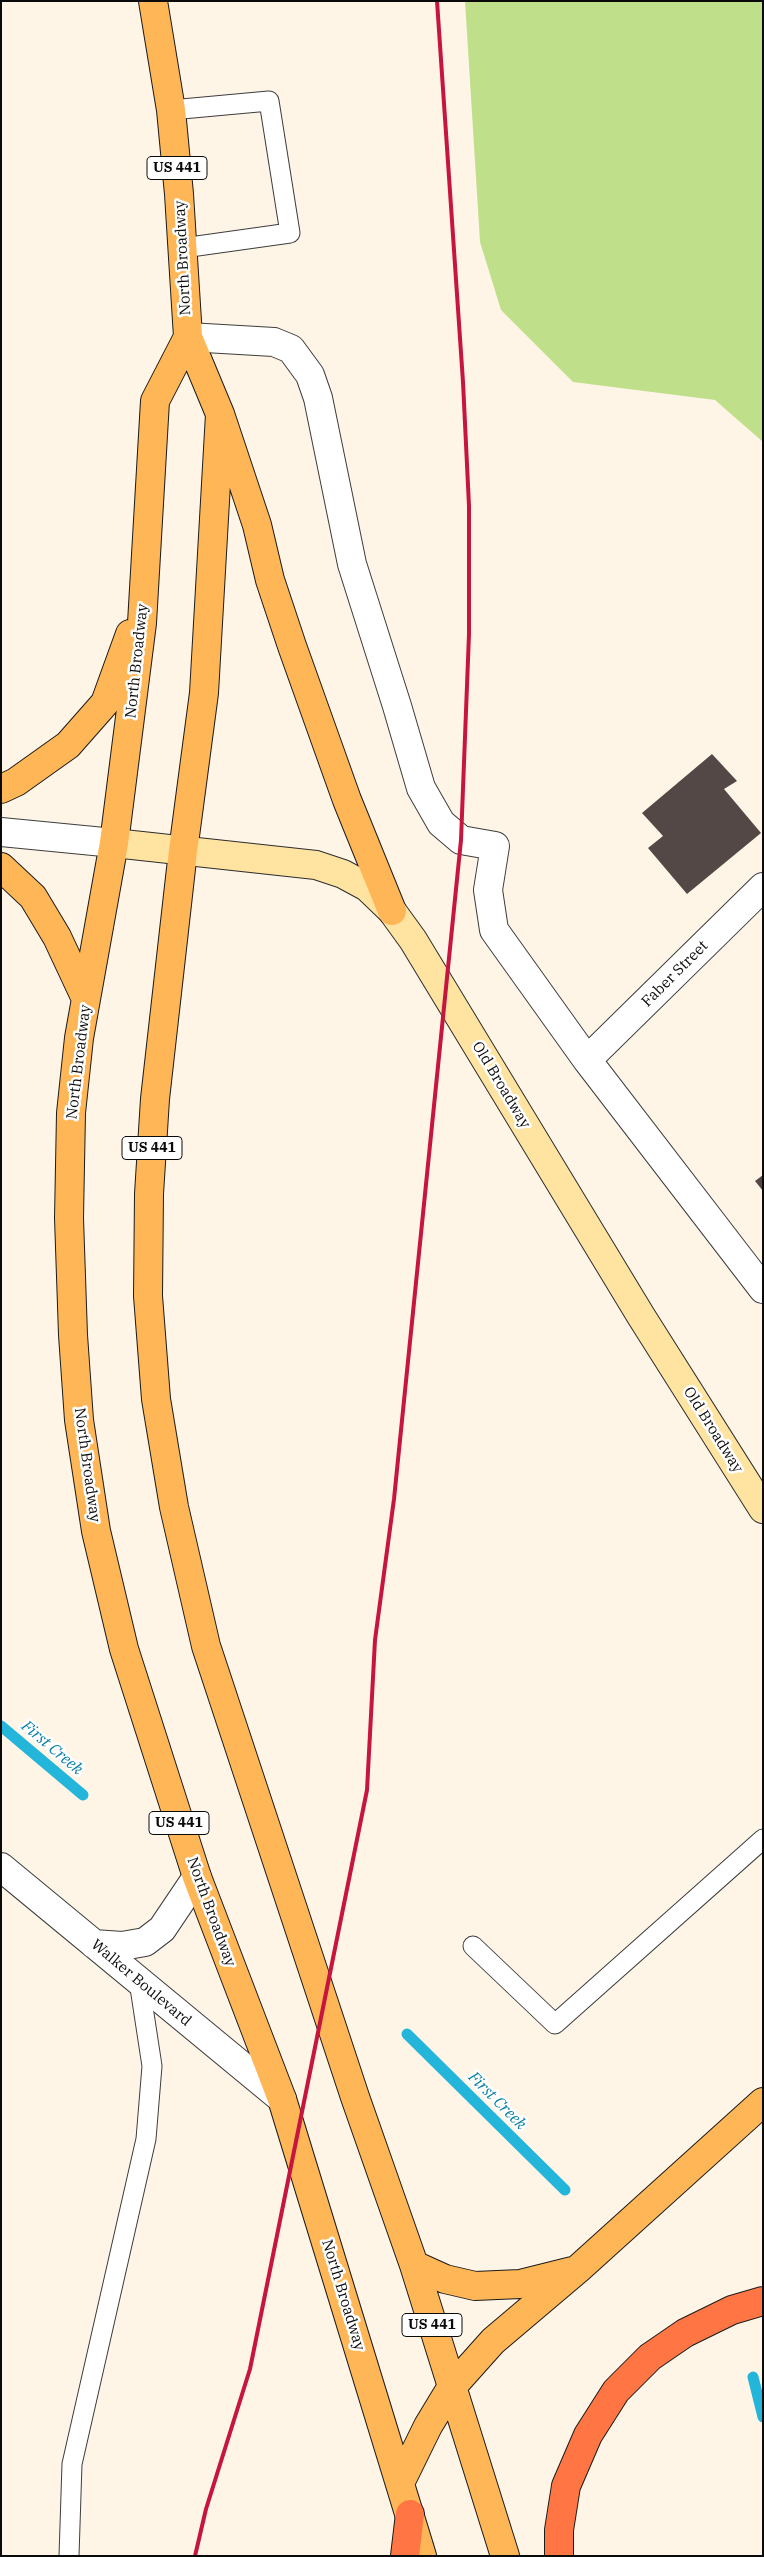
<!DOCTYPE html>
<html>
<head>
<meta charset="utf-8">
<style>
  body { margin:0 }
  #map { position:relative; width:764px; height:2557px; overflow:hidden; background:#fff5e6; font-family:"IBM Plex Serif",serif }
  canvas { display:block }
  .frame { position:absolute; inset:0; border:2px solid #0a0a0a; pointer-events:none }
</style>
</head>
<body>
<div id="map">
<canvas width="764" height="2557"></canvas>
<div class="frame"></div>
</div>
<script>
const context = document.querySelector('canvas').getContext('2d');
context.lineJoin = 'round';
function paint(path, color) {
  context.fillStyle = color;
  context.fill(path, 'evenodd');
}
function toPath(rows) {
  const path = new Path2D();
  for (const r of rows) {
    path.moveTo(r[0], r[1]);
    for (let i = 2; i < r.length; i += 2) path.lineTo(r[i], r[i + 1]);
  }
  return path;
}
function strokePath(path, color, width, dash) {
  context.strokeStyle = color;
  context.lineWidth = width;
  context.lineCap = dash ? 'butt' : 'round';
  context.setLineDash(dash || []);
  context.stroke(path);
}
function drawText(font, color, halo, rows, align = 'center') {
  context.font = font + ' "IBM Plex Serif",serif';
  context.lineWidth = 5;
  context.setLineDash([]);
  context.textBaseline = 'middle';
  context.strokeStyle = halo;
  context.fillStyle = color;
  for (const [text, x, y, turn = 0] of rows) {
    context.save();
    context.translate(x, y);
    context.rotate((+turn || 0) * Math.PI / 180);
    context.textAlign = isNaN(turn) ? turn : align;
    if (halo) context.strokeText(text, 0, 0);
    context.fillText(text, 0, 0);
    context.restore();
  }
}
paint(toPath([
  [465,1,763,1,763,442,715,400,573,382,501,310,480,242]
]), '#c0df8a');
strokePath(toPath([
  [1,1726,83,1795],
  [407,2034,565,2190],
  [753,2377,763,2417]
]), '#24b5db', 11);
paint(toPath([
  [712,754,737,781,724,789,761,833,687,894,648,848,663,836,642,813],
  [763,1175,763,1191,755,1181]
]), '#534845');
const service = toPath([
  [171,110,269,101,290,233,183,248],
  [473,1946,555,2024,763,1839],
  [69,2556,72,2464,146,2139,152,2066,139,1981]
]);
const minor = toPath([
  [188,337,274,342,291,349,310,375,318,398,352,564,397,706,421,788,441,823,461,840,495,846,488,890,494,930,587,1060,763,1289],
  [587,1060,763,887],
  [1,1867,282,2099],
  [94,1944,122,1946,145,1942,162,1929,197,1877]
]);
const tertiary = toPath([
  [1,832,114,843]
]);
const secondary = toPath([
  [114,843,316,865,343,874,367,887,392,911,413,940,641,1316,763,1509]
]);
const primary = toPath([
  [153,1,171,110,179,194,188,337,220,414,257,525,270,580,292,646,347,800,392,911],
  [188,337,155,401,142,623,114,843,79,1038,71,1113,69,1218,73,1335,79,1420,96,1531,124,1649,197,1877,282,2099,422,2556],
  [220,414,204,693,183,851,155,1099,149,1194,148,1296,156,1399,174,1507,206,1646,355,2097,414,2265,505,2556],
  [1,789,16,782,68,745,105,703,130,634],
  [1,867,33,897,57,937,86,999],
  [414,2265,445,2279,475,2286,520,2284,572,2271],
  [401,2481,428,2426,451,2388,493,2341,578,2269,763,2102]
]);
const motorway = toPath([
  [405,2556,410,2514],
  [559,2556,559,2530,566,2486,588,2435,616,2391,650,2357,685,2333,732,2310,763,2301]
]);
strokePath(service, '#3d3d3d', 21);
strokePath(minor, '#3d3d3d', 30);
strokePath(tertiary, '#3d3d3d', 30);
strokePath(secondary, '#2c2c2c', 30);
strokePath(primary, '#1b1b1b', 30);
strokePath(motorway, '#1b1b1b', 30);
strokePath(service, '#fff', 19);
strokePath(minor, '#fff', 28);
strokePath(tertiary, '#fff', 28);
strokePath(secondary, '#ffe3a1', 28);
strokePath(primary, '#ffb656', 28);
strokePath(motorway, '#ff7644', 28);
strokePath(toPath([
  [195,2556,206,2509,250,2369,367,1790,375,1640,394,1499,461,840,469,634,469,506,463,382,437,1]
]), '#c6153f', 4);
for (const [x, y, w] of [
  [177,168,60],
  [152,1148,60],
  [179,1823,60],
  [432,2325,60]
]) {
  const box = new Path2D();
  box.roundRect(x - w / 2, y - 11.5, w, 23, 4);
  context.fillStyle = '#fff';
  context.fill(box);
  strokePath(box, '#0a0a0a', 1);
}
drawText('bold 14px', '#0a0a0a', null, [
  ["US 441",177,168],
  ["US 441",152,1148],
  ["US 441",179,1823],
  ["US 441",432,2325]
]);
drawText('15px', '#0a0a0a', '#fff', [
  ["North Broadway",183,258,-93],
  ["North Broadway",137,661,-84],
  ["Faber Street",675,974,-45],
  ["North Broadway",79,1062,-83],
  ["Old Broadway",501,1085,59],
  ["Old Broadway",713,1430,58],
  ["North Broadway",87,1465,82],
  ["North Broadway",211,1912,70],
  ["Walker Boulevard",141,1983,40],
  ["North Broadway",343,2295,73]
]);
drawText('italic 16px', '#087fa6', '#fff', [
  ["First Creek",52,1748,40],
  ["First Creek",497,2101,45]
]);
</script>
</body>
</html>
